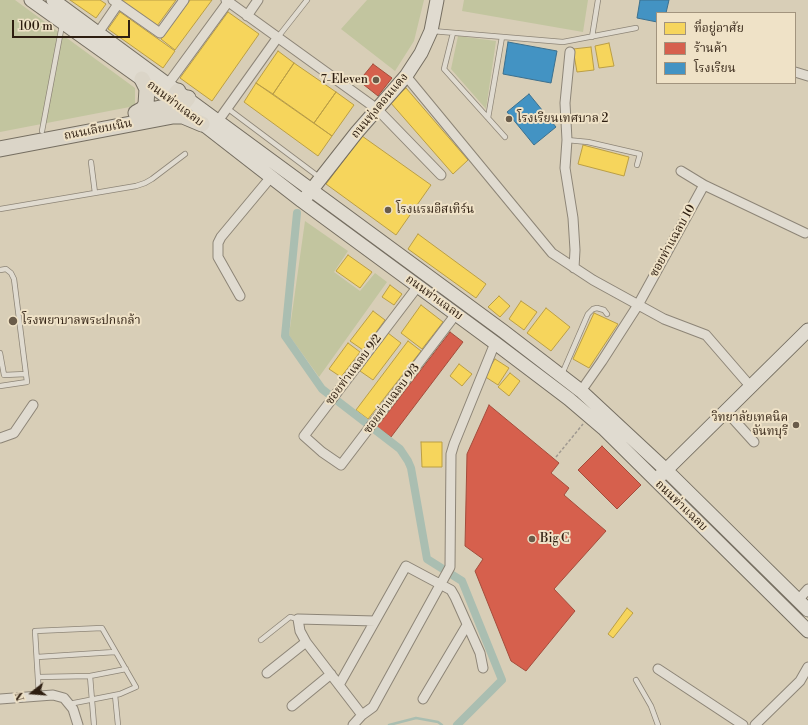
<!DOCTYPE html>
<html>
<head>
<meta charset="utf-8">
<style>
  body { margin:0 }
  #map { position:relative; width:808px; height:725px; overflow:hidden; background:#d8ceb7; font-family:"Libre Bodoni","Noto Serif Thai",serif }
  canvas { display:block }
  .legend { position:absolute; left:656px; top:12px; width:140px; height:72px; box-sizing:border-box; background:#efe2c7; border:1px solid #a2947e; margin:0; padding:5px 7px; list-style:none; font-size:12px; color:#2e1e10 }
  .legend li { display:flex; align-items:center; gap:8px; height:20px }
  .legend b { width:20px; border:1px solid #a2947e }
  .north { position:absolute; left:12px; top:673px; width:40px; height:40px; -webkit-text-stroke:3px #efe2c7; paint-order:stroke; rotate:253deg; font-size:11px; font-weight:700; line-height:16px; text-align:center; color:#2e1e10 }
  .north::after { content:''; display:block; margin:auto; width:14px; height:18px; background:#2e1e10; clip-path:polygon(50% 0,100% 100%,50% 72%,0 100%) }
  .scale { position:absolute; left:12px; top:20px; width:118px; height:18px; box-sizing:border-box; border:2px solid #2e1e10; border-top:0; padding-left:5px; font-size:12px; line-height:14px; white-space:nowrap; color:#2e1e10; -webkit-text-stroke:3px #efe2c7; paint-order:stroke }
</style>
</head>
<body>
<div id="map">
<canvas width="808" height="725"></canvas>
<ul class="legend">
<li><b style="height:11px;background:#f6d55c"></b>ที่อยู่อาศัย</li>
<li><b style="height:11px;background:#d6604d"></b>ร้านค้า</li>
<li><b style="height:11px;background:#4393c3"></b>โรงเรียน</li>
</ul>
<div class="north">N</div>
<div class="scale">100 m</div>
</div>
<script>
const context = document.querySelector('canvas').getContext('2d');
context.lineJoin = 'round';
function paint(path, color) {
  context.fillStyle = color;
  context.fill(path, 'evenodd');
}
function toPath(rows) {
  const path = new Path2D();
  for (const r of rows) {
    path.moveTo(r[0], r[1]);
    for (let i = 2; i < r.length; i += 2) path.lineTo(r[i], r[i + 1]);
  }
  return path;
}
function strokePath(path, color, width, dash) {
  context.strokeStyle = color;
  context.lineWidth = width;
  context.lineCap = dash ? 'butt' : 'round';
  context.setLineDash(dash || []);
  context.stroke(path);
}
function drawText(font, color, halo, rows, align = 'center') {
  context.font = font + ' "Libre Bodoni","Noto Serif Thai",serif';
  context.lineWidth = 4;
  context.setLineDash([]);
  context.textBaseline = 'middle';
  context.strokeStyle = halo;
  context.fillStyle = color;
  for (const [text, x, y, turn = 0] of rows) {
    context.save();
    context.translate(x, y);
    context.rotate((+turn || 0) * Math.PI / 180);
    context.textAlign = isNaN(turn) ? turn : align;
    if (halo) context.strokeText(text, 0, 0);
    context.fillText(text, 0, 0);
    context.restore();
  }
}
paint(toPath([
  [0,0,15,0,135,88,135,106,0,132],
  [367,0,424,0,414,41,395,71,341,29],
  [464,0,588,0,583,32,462,11],
  [458,36,496,41,486,109,451,69],
  [305,221,348,251,334,272,360,291,375,273,387,282,319,377,289,335]
]), '#c2c59f');
const homes = toPath([
  [70,0,100,0,106,4,96,18,70,0],
  [120,0,176,0,157,26,120,0],
  [190,0,212,0,175,50,161,39,190,0],
  [120,12,175,51,163,68,108,29,120,12],
  [228,12,259,34,212,101,180,78,228,12],
  [609,43,614,66,599,68,595,46,609,43],
  [591,47,594,70,577,72,573,49,591,47],
  [278,51,294,63,273,94,256,83,278,51],
  [294,63,336,92,314,123,273,94,294,63],
  [256,83,332,136,318,156,244,102,256,83],
  [406,88,468,160,453,174,390,102,406,88],
  [336,92,354,105,332,136,314,123,336,92],
  [362,136,431,185,396,235,326,184,362,136],
  [583,145,629,157,624,176,578,164,583,145],
  [418,234,486,284,476,298,408,249,418,234],
  [348,255,372,272,360,288,336,271,348,255],
  [390,285,402,294,394,305,382,297,390,285],
  [499,296,510,306,500,317,488,307,499,296],
  [521,301,537,312,524,330,509,319,521,301],
  [421,305,443,322,422,349,401,333,421,305],
  [546,308,570,327,551,351,527,333,546,308],
  [373,311,385,320,363,350,350,341,373,311],
  [594,313,618,324,589,368,573,359,594,313],
  [388,333,401,343,373,380,360,371,388,333],
  [408,341,421,351,368,419,356,410,408,341],
  [348,343,360,352,341,377,329,369,348,343],
  [495,359,509,368,498,385,484,376,495,359],
  [459,364,472,374,462,386,450,376,459,364],
  [510,373,520,381,509,396,498,387,510,373],
  [421,442,442,442,442,467,422,467,421,442],
  [627,608,633,613,613,638,608,634,627,608]
]);
paint(homes, '#f6d55c');
strokePath(homes, '#ba9e45', 1);
const shops = toPath([
  [373,64,392,78,378,96,359,81,373,64],
  [450,332,463,342,391,437,377,427,450,332],
  [489,405,559,463,551,473,569,488,564,495,606,531,554,589,575,611,526,671,511,661,475,571,483,559,465,546,467,454,489,405],
  [602,446,641,485,617,509,578,470,602,446]
]);
paint(shops, '#d6604d');
strokePath(shops, '#a44c3b', 1);
const schools = toPath([
  [640,0,669,0,666,13,657,13,657,22,637,18,640,0],
  [508,42,557,51,551,83,503,74,508,42],
  [529,94,556,127,534,145,507,112,529,94]
]);
paint(schools, '#4393c3');
strokePath(schools, '#3d708d', 1);
strokePath(toPath([
  [389,725,416,718,438,722,442,725]
]), '#aabeb1', 2.5);
strokePath(toPath([
  [297,213,285,336,322,389,400,449,408,461,411,468,427,559,462,581,502,680,457,725]
]), '#aabeb1', 8);
const lane = toPath([
  [432,31,563,42,636,28],
  [453,33,444,69,505,137],
  [278,37,307,0],
  [592,37,598,0],
  [227,108,319,177],
  [488,118,502,37],
  [42,131,62,25],
  [567,140,588,142,640,154,637,165],
  [91,162,95,193],
  [0,209,136,186,145,183,152,179,185,154],
  [0,270,6,269,11,273,14,279,27,382,0,386],
  [0,353,4,375,26,374],
  [562,374,588,314,593,309,597,308,604,310,607,314],
  [261,640,290,617,298,619],
  [37,657,115,652],
  [90,676,126,669],
  [38,677,90,676,94,725],
  [636,680,651,706,658,725],
  [115,695,118,725],
  [39,696,35,631,102,628,136,687,120,694,69,704]
]);
const street = toPath([
  [113,0,160,33,184,0],
  [226,0,377,109,441,175],
  [247,16,258,0],
  [98,33,118,4],
  [570,52,565,103,567,140,565,168,573,218,575,250,574,268],
  [795,72,808,76],
  [406,76,552,253,593,280,664,319,706,335,751,387],
  [168,84,228,2],
  [218,121,278,37],
  [681,171,704,185],
  [418,286,304,436,322,452,341,465,456,314],
  [240,296,218,257,218,243,221,237,271,177],
  [581,391,602,361,638,305,704,185,805,233],
  [726,411,754,442],
  [0,438,14,433,33,405],
  [798,600,808,589],
  [658,669,743,725],
  [267,673,306,642],
  [339,685,406,566,451,590,455,597,480,653,483,668],
  [0,699,53,695,64,698,73,709,78,725],
  [423,699,467,625],
  [292,706,331,674],
  [362,715,306,642,300,631,298,619,375,621],
  [353,725,362,715,373,707,450,567,451,454,454,444,495,343],
  [755,725,800,681,808,667]
]);
const secondary = toPath([
  [31,0,178,105],
  [53,0,503,331,581,391,666,470,808,610],
  [194,117,302,201,495,343,569,399,603,428,808,631],
  [306,197,357,132,406,76,421,53,431,31,437,0],
  [660,476,808,330]
]);
const primary = toPath([
  [146,111,165,107,178,91],
  [136,113,143,109,146,104,147,89,142,79],
  [173,116,183,116,202,124],
  [0,149,173,116,188,98]
]);
strokePath(lane, '#8d8577', 6);
strokePath(street, '#8d8577', 11);
strokePath(secondary, '#756e61', 15);
strokePath(primary, '#756e61', 17);
strokePath(toPath([
  [556,457,583,424]
]), '#a09a91', 1.5, [3, 2]);
strokePath(lane, '#e0dbd0', 4.5);
strokePath(street, '#e0dbd0', 9);
strokePath(secondary, '#e0dbd0', 13);
strokePath(primary, '#dbd5c8', 15);
for (const [x, y, r, color] of [
  [376,80,4,"#6a5c4a"],
  [509,119,4,"#6a5c4a"],
  [388,210,4,"#6a5c4a"],
  [13,321,5,"#6a5c4a"],
  [796,425,4,"#6a5c4a"],
  [532,539,4,"#6a5c4a"]
]) {
  const dot = new Path2D();
  dot.arc(x, y, r, 0, 2 * Math.PI);
  context.fillStyle = color;
  context.fill(dot);
  strokePath(dot, '#efe2c7', 1.5);
}
drawText('12px', '#2e1e10', '#efe2c7', [
  ["7-Eleven",368,80,"right"],
  ["โรงเรียนเทศบาล 2",517,119],
  ["โรงแรมอีสเทิร์น",396,210],
  ["โรงพยาบาลพระปกเกล้า",22,321],
  ["วิทยาลัยเทคนิค",788,418,"right"],
  ["จันทบุรี",788,432,"right"],
  ["Big C",540,539]
], 'left');
drawText('12px', '#2e1e10', '#efe2c7', [
  ["ถนนท่าแฉลบ",175,104,37],
  ["ถนนทุ่งดอนแดง",380,106,-50],
  ["ถนนเลียบเนิน",98,130,-11],
  ["ซอยท่าแฉลบ 10",673,241,-61],
  ["ถนนท่าแฉลบ",434,298,36],
  ["ซอยท่าแฉลบ 9/2",354,370,-53],
  ["ซอยท่าแฉลบ 9/3",392,399,-53],
  ["ถนนท่าแฉลบ",681,506,44]
]);
</script>
</body>
</html>
